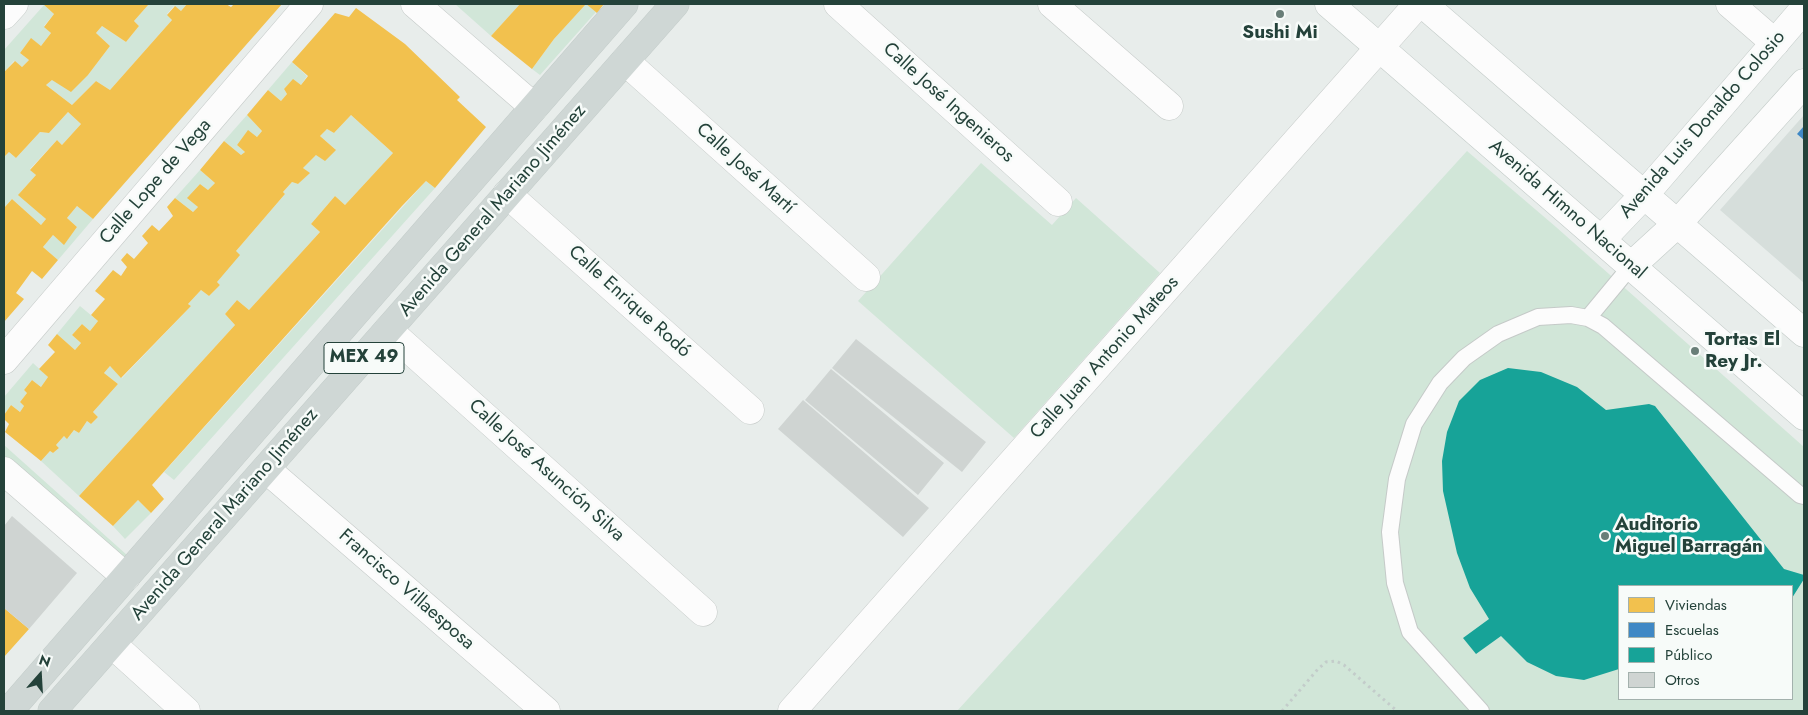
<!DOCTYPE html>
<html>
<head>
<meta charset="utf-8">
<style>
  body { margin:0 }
  #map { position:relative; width:1808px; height:715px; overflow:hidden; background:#e8edeb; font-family:Jost,sans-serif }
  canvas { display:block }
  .frame { position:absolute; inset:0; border:5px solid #24423a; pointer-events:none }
  .legend { position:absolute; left:1618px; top:585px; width:175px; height:115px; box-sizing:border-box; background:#f7fbf9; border:1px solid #a3b1ad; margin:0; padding:6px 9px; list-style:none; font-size:15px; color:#24423a }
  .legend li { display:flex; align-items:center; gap:10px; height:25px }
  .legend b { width:25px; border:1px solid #a3b1ad }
  .north { position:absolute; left:15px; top:650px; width:50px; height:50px; -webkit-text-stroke:4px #f7fbf9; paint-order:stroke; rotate:19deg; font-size:14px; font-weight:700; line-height:20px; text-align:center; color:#24423a }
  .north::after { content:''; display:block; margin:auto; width:18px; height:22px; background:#24423a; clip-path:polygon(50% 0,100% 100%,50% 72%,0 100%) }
</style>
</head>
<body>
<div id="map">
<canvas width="1808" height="715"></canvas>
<div class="frame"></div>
<ul class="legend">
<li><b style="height:14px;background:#f2c14e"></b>Viviendas</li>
<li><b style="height:14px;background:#3f88c5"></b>Escuelas</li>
<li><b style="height:14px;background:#17a398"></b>Público</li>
<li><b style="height:14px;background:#cfd4d2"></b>Otros</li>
</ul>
<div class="north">N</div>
</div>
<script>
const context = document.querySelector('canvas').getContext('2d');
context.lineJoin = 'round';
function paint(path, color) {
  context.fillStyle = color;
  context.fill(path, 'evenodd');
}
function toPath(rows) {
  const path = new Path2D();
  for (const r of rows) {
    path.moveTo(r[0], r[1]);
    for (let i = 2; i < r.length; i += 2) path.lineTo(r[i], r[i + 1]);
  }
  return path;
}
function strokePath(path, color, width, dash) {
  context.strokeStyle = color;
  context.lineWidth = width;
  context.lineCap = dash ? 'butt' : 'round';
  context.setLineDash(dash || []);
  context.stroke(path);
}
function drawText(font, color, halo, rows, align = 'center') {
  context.font = font + ' Jost,sans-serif';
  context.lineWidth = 5;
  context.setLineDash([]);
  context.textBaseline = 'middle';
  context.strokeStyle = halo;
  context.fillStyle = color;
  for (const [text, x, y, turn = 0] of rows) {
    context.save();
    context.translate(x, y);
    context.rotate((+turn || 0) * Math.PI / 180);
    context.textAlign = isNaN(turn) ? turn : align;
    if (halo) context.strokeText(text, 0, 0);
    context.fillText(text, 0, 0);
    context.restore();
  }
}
paint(toPath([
  [1804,115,1804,283,1720,210]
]), '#d6dedb');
paint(toPath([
  [149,4,187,4,181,11,174,6,167,14,172,20,110,90,96,81,72,105,46,85,52,80,88,75,110,46,96,33,102,26,126,42,139,26,134,21],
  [455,4,520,4,491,36],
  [586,4,596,12,540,75,532,69,554,39],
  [44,5,54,14,44,26,51,33,41,46,31,39,20,53,29,60,22,67,14,61,4,72,4,50],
  [292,62,307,76,301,85,293,80,284,89,287,94,281,101,268,90],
  [68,112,81,124,62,145,57,140,30,169,36,175,19,194,46,219,41,225,12,199,4,208,4,157,9,152,16,158,40,132,49,133],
  [247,115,262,131,257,137,248,131,237,145,245,152,241,155,224,141],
  [351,115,393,153,345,205,335,196,311,224,320,232,249,310,237,300,225,314,235,325,79,496,41,461,50,451,53,453,59,448,56,445,64,436,68,438,74,430,79,433,87,421,91,424,98,417,93,412,118,384,104,373,110,366,122,378,191,306,188,304,201,290,209,296,220,285,217,282,236,251,285,194,283,192,292,182,298,184,309,173,303,168,316,155,335,149,320,136,327,129,334,133],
  [1467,151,1556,227,1804,447,1804,711,957,711],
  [1619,586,1792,586,1792,699,1619,699],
  [981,163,1052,225,1076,198,1160,273,1014,438,858,301],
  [200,170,215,183,208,190,200,184,188,197,198,207,193,212,175,198],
  [426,181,435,188,174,480,164,472],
  [77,206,93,219,58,260,43,247,53,235,64,244,77,227,67,218],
  [80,306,98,321,90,331,82,324,72,335,81,343,75,350,57,334],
  [33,363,48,377,41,387,32,380,24,390,27,393,20,402,24,406,20,412,11,405,4,415,4,397],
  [4,445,137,564,126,577,4,471],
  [138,500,151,513,125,539,113,526]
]), '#d1e6d8');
paint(toPath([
  [43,4,149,4,134,21,139,26,126,42,102,26,96,33,110,46,88,75,71,92,52,80,46,85,72,105,96,81,110,90,172,20,167,15,175,6,181,11,187,4,226,4,231,7,234,4,282,4,93,219,77,206,67,218,77,227,64,245,53,235,43,247,58,260,42,279,32,271,16,293,24,299,4,322,4,208,12,199,41,225,46,219,18,195,36,175,30,170,57,140,62,145,81,124,68,112,49,133,40,132,16,158,9,152,4,157,4,72,15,61,22,67,29,60,20,53,31,38,41,46,51,33,44,27,54,14],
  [520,4,604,4,597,13,586,4,554,39,532,69,491,36],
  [356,8,405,44,460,97,457,100,486,127,435,188,426,181,402,206,152,485,164,499,151,513,138,500,113,526,79,496,235,325,225,314,237,300,249,310,320,232,311,224,335,196,345,205,393,153,351,115,334,133,327,129,320,136,336,150,325,161,316,155,303,168,310,173,298,184,292,182,283,192,285,194,236,251,240,255,217,282,220,285,209,296,201,290,188,304,191,306,121,378,110,366,104,373,118,384,93,412,98,417,91,424,87,421,79,433,74,430,67,439,64,436,56,445,59,448,53,453,50,451,41,461,5,432,9,424,4,419,4,415,11,405,20,412,24,406,20,402,27,393,24,390,32,380,41,387,48,377,39,369,55,352,48,345,57,334,75,350,81,343,72,335,82,324,90,331,98,321,91,315,105,299,95,291,113,270,121,276,127,267,121,260,127,253,134,259,148,243,142,236,152,225,159,231,173,216,167,207,175,198,193,212,198,207,187,198,200,184,208,190,215,183,200,170,224,141,241,155,245,152,237,145,248,130,257,137,262,131,247,115,268,90,281,101,287,94,284,89,293,79,301,85,308,76,292,62,335,13,349,17],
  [4,608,29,629,4,657]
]), '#f2c14e');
paint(toPath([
  [1804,126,1804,140,1797,134]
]), '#3f88c5');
paint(toPath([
  [1508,368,1541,372,1577,387,1606,410,1649,404,1655,406,1784,569,1804,575,1804,579,1792,598,1792,586,1619,586,1619,669,1584,680,1556,676,1527,662,1501,636,1476,654,1463,638,1489,619,1470,588,1457,553,1443,491,1442,461,1447,432,1459,401,1480,380]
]), '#17a398');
paint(toPath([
  [856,339,986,442,962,472,832,368],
  [831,369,944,463,918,495,805,400],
  [803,400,929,508,903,537,778,429],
  [12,516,77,573,29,629,4,608,4,526]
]), '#cfd4d2');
const lane = toPath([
  [1588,318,1631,266],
  [1481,711,1410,632,1395,583,1390,532,1397,479,1414,424,1440,383,1464,358,1498,334,1538,317,1571,315,1588,318,1603,326,1800,495,1804,496]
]);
const street = toPath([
  [415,4,534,107],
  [838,4,1058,202],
  [1052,4,1169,106],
  [1730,4,1775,43],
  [4,15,14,4],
  [625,61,866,277],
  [507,194,750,410],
  [388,330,703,612],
  [4,360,309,4],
  [266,469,546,711],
  [4,471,126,577],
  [112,644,186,711],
  [792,711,1418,4]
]);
const secondary = toPath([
  [1329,4,1804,416],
  [1423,4,1804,333],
  [1601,240,1644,195,1804,9],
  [1631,266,1678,223,1804,83]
]);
const primary = toPath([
  [9,711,624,4],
  [52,711,675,4]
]);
strokePath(lane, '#c5cac8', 18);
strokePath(street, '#c5cac8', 29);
strokePath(secondary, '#c3cbc8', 29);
strokePath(primary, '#c3ccc9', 29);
strokePath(toPath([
  [1282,711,1318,669,1326,662,1336,661,1344,665,1397,711]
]), '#c3ccca', 3, [2.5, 4]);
strokePath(lane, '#fcfcfc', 16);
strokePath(street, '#fcfcfc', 28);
strokePath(secondary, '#fcfcfc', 28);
strokePath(primary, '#cfd7d5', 28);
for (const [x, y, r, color] of [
  [1280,14,5,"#697e78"],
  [1695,351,5,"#697e78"],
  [1605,536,5,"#697e78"]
]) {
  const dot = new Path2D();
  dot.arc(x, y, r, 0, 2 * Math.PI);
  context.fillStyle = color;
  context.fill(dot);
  strokePath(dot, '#f7fbf9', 2);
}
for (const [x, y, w] of [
  [364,358,80]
]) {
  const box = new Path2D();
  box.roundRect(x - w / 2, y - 15.5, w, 31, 4);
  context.fillStyle = '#f7fbf9';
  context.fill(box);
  strokePath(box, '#24423a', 1);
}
drawText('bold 18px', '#24423a', null, [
  ["MEX 49",364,358]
]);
drawText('bold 19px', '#24423a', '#f7fbf9', [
  ["Sushi Mi",1280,33,"center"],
  ["Tortas El",1705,340],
  ["Rey Jr.",1705,362],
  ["Auditorio",1615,525],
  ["Miguel Barragán",1615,547]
], 'left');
drawText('19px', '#24423a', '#f7fbf9', [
  ["Calle José Ingenieros",948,103,42],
  ["Avenida Luis Donaldo Colosio",1703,125,-49],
  ["Calle José Martí",745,169,42],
  ["Calle Lope de Vega",156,182,-49],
  ["Avenida Himno Nacional",1567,210,41],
  ["Avenida General Mariano Jiménez",493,211,-49],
  ["Calle Enrique Rodó",629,302,42],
  ["Calle Juan Antonio Mateos",1105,358,-48],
  ["Calle José Asunción Silva",546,471,42],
  ["Avenida General Mariano Jiménez",225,515,-49],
  ["Francisco Villaesposa",406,590,41]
]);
</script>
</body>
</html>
